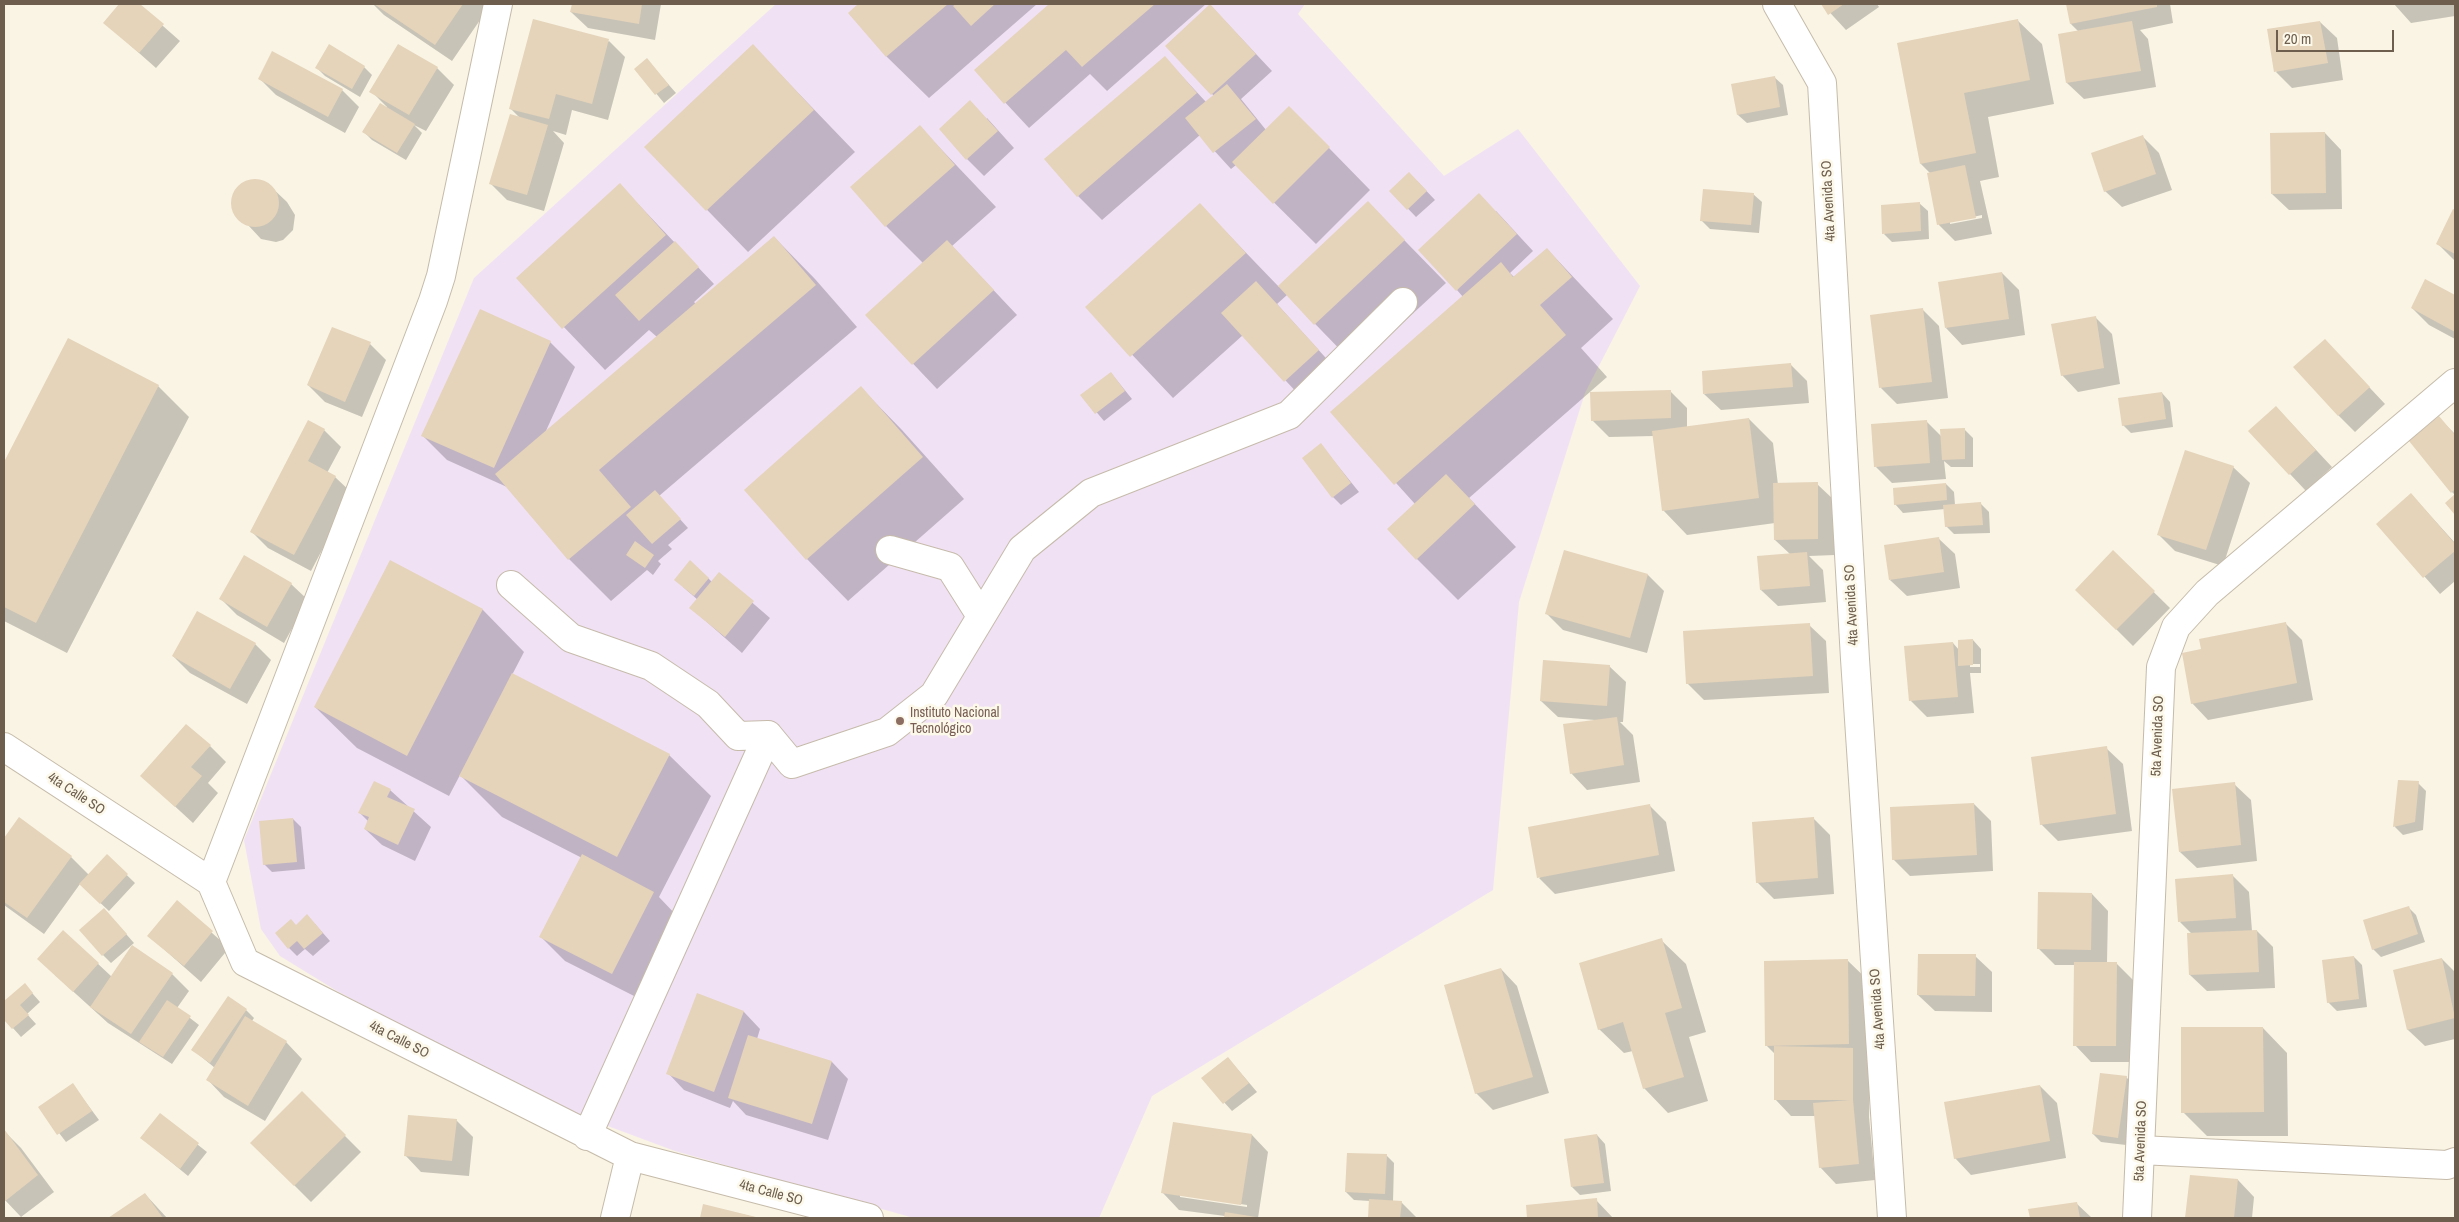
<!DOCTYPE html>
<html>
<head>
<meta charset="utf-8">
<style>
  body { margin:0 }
  #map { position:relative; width:2459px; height:1222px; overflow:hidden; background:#f9f4e4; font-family:"Archivo Narrow",sans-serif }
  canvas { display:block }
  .frame { position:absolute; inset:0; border:5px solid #6d5e4d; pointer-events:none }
  .scale { position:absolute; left:2276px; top:30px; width:118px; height:22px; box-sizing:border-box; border:2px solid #6d5e4d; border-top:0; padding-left:6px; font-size:15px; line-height:18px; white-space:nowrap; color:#6d5e4d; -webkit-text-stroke:4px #fcf8ea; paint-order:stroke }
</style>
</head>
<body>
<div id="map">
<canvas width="2459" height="1222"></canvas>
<div class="frame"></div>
<div class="scale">20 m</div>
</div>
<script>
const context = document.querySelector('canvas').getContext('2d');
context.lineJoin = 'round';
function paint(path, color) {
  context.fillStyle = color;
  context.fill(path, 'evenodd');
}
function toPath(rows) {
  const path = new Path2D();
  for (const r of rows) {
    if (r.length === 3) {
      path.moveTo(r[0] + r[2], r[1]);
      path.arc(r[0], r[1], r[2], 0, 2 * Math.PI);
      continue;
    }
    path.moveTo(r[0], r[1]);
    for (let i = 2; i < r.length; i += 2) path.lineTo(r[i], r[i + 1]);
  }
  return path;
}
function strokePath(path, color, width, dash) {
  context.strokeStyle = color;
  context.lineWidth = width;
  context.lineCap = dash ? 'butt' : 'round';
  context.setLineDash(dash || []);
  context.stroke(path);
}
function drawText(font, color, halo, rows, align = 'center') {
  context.font = font + ' "Archivo Narrow",sans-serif';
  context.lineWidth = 5;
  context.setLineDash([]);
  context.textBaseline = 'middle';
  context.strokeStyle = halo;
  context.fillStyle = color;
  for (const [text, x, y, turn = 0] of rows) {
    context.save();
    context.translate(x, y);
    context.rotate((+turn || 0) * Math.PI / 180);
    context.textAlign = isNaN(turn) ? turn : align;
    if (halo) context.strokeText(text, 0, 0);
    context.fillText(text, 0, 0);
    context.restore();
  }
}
paint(toPath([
  [776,4,1305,4,1298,14,1444,176,1518,129,1640,286,1585,393,1519,602,1493,890,1152,1096,1099,1218,914,1218,675,1151,546,1103,337,991,280,956,261,929,244,840,474,278]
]), '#f1e1f5');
paint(toPath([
  [121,4,138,4,180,41,156,68,105,23],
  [373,4,491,4,452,61,384,15],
  [573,4,661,4,655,40,588,28,571,12],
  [860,4,1037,4,929,98,887,57,850,13],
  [1051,4,1206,4,1107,91,1090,74,1029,128,975,70],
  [1822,4,1877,4,1879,7,1846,30],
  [2067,4,2170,4,2173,23,2140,30,2148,39,2156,87,2084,99,2067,83,2078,31,2071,24],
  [2394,4,2455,4,2455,16,2411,23],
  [1210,5,1272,71,1241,99,1266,130,1289,107,1370,190,1316,244,1236,165,1231,169,1200,135,1102,220,1078,196,1165,58,1206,102,1214,96,1166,46],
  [2017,20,2042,44,2054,104,1988,117,1999,177,1980,181,1992,234,1955,241,1939,225,1928,174,1931,174,1921,164,1898,44],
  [1982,215,1982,218,1950,224,1950,222],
  [2320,22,2337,38,2343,80,2292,88,2276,72],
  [609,41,625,57,608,120,572,110,566,135,553,131,564,143,544,211,507,200,491,184,520,118,510,108],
  [753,46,855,152,748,252,646,147],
  [647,60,676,93,664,103,636,69],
  [364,67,372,75,360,97,325,76,317,68],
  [437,68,454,85,426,131,414,125,422,133,406,160,372,140,364,132,387,107,371,91],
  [1774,77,1783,85,1788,115,1747,123,1738,115,1733,85],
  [259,78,342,90,359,107,345,133,276,95],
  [987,118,1014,148,984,176,967,159],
  [920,127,996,207,952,246,1017,315,937,389,867,315,923,263,886,226],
  [2325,133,2341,150,2342,209,2289,210,2272,194],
  [2143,137,2159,153,2172,190,2122,207,2105,191],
  [248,181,263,181,269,185,287,202,295,215,293,230,283,240,276,242,261,239,235,211,234,197,237,190],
  [1417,181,1435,200,1416,217,1391,191],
  [620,185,714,284,694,302,696,304,774,237,815,279,857,327,659,496,688,528,668,545,672,549,658,561,661,564,653,575,647,570,611,601,569,559,507,487,447,460,423,436,480,311,550,342,575,367,545,433,657,337,649,330,605,370,517,278],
  [1753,194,1762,202,1759,233,1710,229,1702,221],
  [1368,203,1446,283,1356,366,1287,295,1277,304,1334,367,1301,397,1243,335,1173,398,1087,307,1200,205,1279,287],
  [1919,203,1928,211,1929,239,1892,242,1884,234],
  [1496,211,1533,251,1510,273,1514,277,1547,249,1613,319,1581,348,1607,377,1469,498,1516,547,1458,600,1417,559,1415,504,1332,412,1463,297,1457,290],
  [2454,211,2455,212,2455,261,2438,244],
  [2002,273,2019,290,2025,335,1962,345,1946,328],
  [2426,281,2455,296,2455,339,2429,325,2412,308],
  [1922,309,1939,326,1948,398,1897,404,1881,388],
  [2095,317,2112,334,2120,384,2078,392,2062,375],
  [68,340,158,386,189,417,67,653,4,621,4,465],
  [370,344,386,360,362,417,325,402,308,385],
  [2341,357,2385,404,2355,432,2338,415],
  [1791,365,1807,381,1809,403,1721,410,1704,394],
  [1111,373,1132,399,1104,421,1082,395],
  [861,388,902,430,964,499,848,601,807,559],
  [1670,391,1687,408,1687,427,1749,419,1773,443,1778,485,1817,484,1834,500,1835,555,1809,556,1823,570,1826,602,1778,606,1761,590,1790,554,1775,540,1775,523,1687,535,1663,510,1654,436,1609,437,1592,420],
  [2162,393,2170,402,2173,427,2131,433,2123,425],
  [2276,407,2332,467,2306,491,2290,474],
  [2439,418,2455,434,2455,495,2452,492],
  [1926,421,1942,437,1964,429,1973,438,1973,467,1951,467,1944,461,1946,479,1892,483,1876,467],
  [309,422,324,430,341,447,327,473,335,477,352,493,311,571,268,548,251,531],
  [1321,445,1359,492,1341,505,1333,497],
  [2233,467,2250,483,2223,566,2175,551,2158,534],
  [1946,484,1954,492,1955,505,1981,504,1989,512,1990,533,1954,534,1946,526,1945,509,1903,513,1895,504],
  [2411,494,2455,543,2455,581,2440,594,2378,524],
  [1938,538,1955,554,1960,588,1907,596,1890,580],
  [1564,552,1648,575,1664,591,1647,653,1563,630,1547,614],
  [2113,552,2170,608,2133,646,2077,590],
  [391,562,483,610,524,652,512,675,669,755,711,796,659,897,678,917,636,997,565,961,541,937,582,858,502,817,460,775,449,796,357,748,315,707],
  [719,574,770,618,742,653,691,608,698,600,683,587,708,578,712,582],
  [291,584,308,600,284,643,237,615,221,599],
  [2285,623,2302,640,2313,700,2208,720,2192,703],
  [1809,625,1826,641,1829,693,1704,700,1687,683],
  [1973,640,1981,649,1981,673,1970,673,1974,713,1927,717,1911,701,1953,643,1959,650],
  [1970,664,1980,664,1980,667,1970,667],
  [255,644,271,660,247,704,190,673,173,656],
  [1609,666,1626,682,1623,722,1620,722,1633,735,1640,782,1587,790,1571,773,1595,720,1558,717,1541,701],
  [210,746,226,762,208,783,218,793,193,823,142,776],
  [2106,748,2123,764,2132,831,2058,841,2041,824],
  [2399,781,2418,783,2426,791,2423,830,2403,835,2395,827],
  [2234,784,2251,800,2257,861,2197,868,2180,852],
  [390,790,431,827,415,861,382,845,365,829,369,822,360,813],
  [1974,804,1991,821,1993,871,1910,876,1893,859],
  [1649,805,1666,822,1675,871,1555,894,1539,878],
  [1813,818,1830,835,1834,894,1774,899,1757,882],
  [19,819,71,857,89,875,107,856,135,883,109,911,80,884,44,934,4,905,4,840],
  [293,819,301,827,305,869,272,872,264,864],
  [2232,875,2249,892,2252,931,2257,931,2273,947,2275,988,2207,991,2190,975,2192,934,2180,922],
  [2092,894,2108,911,2107,963,2116,963,2133,980,2132,1062,2091,1062,2075,1045,2076,965,2055,965,2038,948],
  [177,902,229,948,201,982,149,936],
  [2408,907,2416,915,2425,942,2381,957,2373,949],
  [112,918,134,943,111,963,103,955],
  [315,924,330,941,313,956,305,949,297,956,289,948,296,926],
  [64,932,112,977,172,974,189,991,177,1008,199,1025,172,1064,108,1023,55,975],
  [1661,940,1686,964,1706,1032,1689,1037,1708,1101,1668,1113,1644,1088,1633,1051,1624,1053,1599,1029],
  [1975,956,1992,972,1992,1012,1935,1011,1918,995],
  [2354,957,2362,965,2367,1007,2337,1011,2328,1002],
  [2442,959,2455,972,2455,1039,2425,1046,2408,1030,2395,971],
  [1847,960,1872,984,1869,1117,1875,1180,1836,1184,1820,1167,1816,1116,1791,1116,1775,1099,1775,1054,1766,1045],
  [1501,969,1517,986,1549,1093,1493,1110,1476,1093],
  [25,985,40,1002,27,1014,36,1024,21,1037,4,1018,4,1003],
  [698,995,744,1012,760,1029,757,1039,832,1062,848,1079,828,1140,746,1115,733,1101,730,1108,684,1090,668,1073],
  [246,1010,254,1018,252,1021,286,1042,302,1059,265,1121,224,1097,208,1080,215,1068,193,1050],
  [2263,1028,2287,1053,2288,1136,2207,1136,2183,1112],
  [1228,1058,1257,1092,1232,1111,1203,1079],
  [2126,1077,2134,1085,2126,1145,2101,1142,2093,1134],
  [73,1085,99,1120,66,1142,39,1107],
  [2040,1086,2057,1103,2066,1158,1971,1175,1955,1158],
  [302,1093,361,1152,311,1202,252,1143],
  [160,1115,207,1152,188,1176,142,1138],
  [456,1120,473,1137,469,1176,421,1172,405,1155],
  [1174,1123,1252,1135,1268,1152,1258,1218,1225,1218,1225,1216,1179,1210,1163,1193],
  [1180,1195,1247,1205,1247,1207,1180,1197],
  [5,1132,21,1148,54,1192,21,1217,4,1199],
  [1597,1135,1605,1144,1611,1191,1580,1195,1572,1187],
  [1386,1155,1394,1163,1393,1202,1401,1202,1417,1218,1369,1218,1370,1201,1354,1200,1346,1192],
  [2191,1176,2238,1180,2254,1197,2252,1218,2186,1218],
  [145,1194,167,1218,110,1218],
  [1596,1200,1613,1218,1529,1218,1528,1206],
  [2077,1204,2092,1218,2031,1218,2030,1210],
  [704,1205,758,1218,701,1218]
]), '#0003');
paint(toPath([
  [119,4,140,4,164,24,139,53,103,23],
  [374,4,463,4,435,45],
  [572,4,642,4,639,24,570,12],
  [858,4,948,4,886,57,848,13],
  [956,4,995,4,971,26,953,6],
  [1049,4,1155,4,1082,67,1066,50,1004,104,974,70],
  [1210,4,1256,54,1211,95,1165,46],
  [1821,4,1844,4,1828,15],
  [2066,4,2157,4,2157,7,2070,24],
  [533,19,609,39,592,104,556,94,549,119,509,109],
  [2018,19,2030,80,1964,93,1976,153,1920,164,1897,43],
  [2132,21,2141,71,2066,83,2058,34],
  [2320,21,2328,63,2274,72,2267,29],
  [329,44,365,66,352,89,315,68],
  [398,44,438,67,409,115,369,92],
  [753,44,814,110,706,211,644,147],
  [272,51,343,89,328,117,258,79],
  [1165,56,1197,93,1077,197,1044,159],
  [647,58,669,85,655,95,634,69],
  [1775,76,1780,107,1737,115,1731,84],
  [1227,84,1256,119,1213,153,1185,118],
  [970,100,998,131,966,160,939,129],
  [380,103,415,124,397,153,362,132],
  [1289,106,1330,147,1273,204,1232,162],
  [510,114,548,125,527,195,489,184],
  [920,125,955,165,885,227,850,187],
  [2325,132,2326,193,2271,194,2270,133],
  [2143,135,2156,174,2104,192,2091,153],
  [1965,165,1976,218,1937,225,1927,173],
  [1409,172,1427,191,1407,210,1389,191],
  [255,203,24],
  [620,183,666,235,562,329,516,278],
  [1703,189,1754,193,1751,225,1700,221],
  [1479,193,1517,234,1456,291,1418,250],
  [1368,201,1405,240,1314,325,1278,286],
  [1920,202,1921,231,1882,234,1881,205],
  [1200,203,1246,253,1130,357,1085,307],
  [2453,209,2455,210,2455,254,2436,244],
  [774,236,816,285,599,470,631,507,568,560,495,474],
  [947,240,994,290,912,365,865,315],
  [675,241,699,267,639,321,615,295],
  [1547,248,1572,277,1540,305,1566,335,1394,485,1330,412,1501,262,1513,277],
  [2002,272,2009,319,1945,328,1938,282],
  [2425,279,2455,295,2455,332,2411,308],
  [1256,281,1319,350,1284,382,1221,313],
  [1923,308,1932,382,1879,388,1870,315],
  [480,309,551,341,494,468,421,436],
  [2096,316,2104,368,2061,376,2051,324],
  [332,327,371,342,345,402,307,385],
  [68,338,159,385,36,623,4,607,4,462],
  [2325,339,2370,387,2338,416,2293,367],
  [1791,363,1793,387,1703,394,1702,371],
  [1111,372,1125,391,1095,414,1080,395],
  [861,386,923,457,806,560,744,490],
  [1671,390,1671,418,1591,421,1590,392],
  [2162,392,2166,419,2122,426,2118,398],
  [2276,406,2316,450,2289,475,2248,431],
  [2439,416,2455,435,2455,489,2451,493,2409,441],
  [1749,418,1759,498,1662,511,1652,431],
  [308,420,325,429,308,461,336,476,294,555,250,532],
  [1927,420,1930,463,1874,467,1871,424],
  [1965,428,1965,459,1942,460,1940,429],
  [1321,443,1351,483,1332,498,1302,458],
  [2185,450,2234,466,2206,550,2157,535],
  [1446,474,1475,504,1416,560,1387,529],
  [1818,482,1818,539,1774,540,1773,483],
  [1946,483,1947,500,1894,505,1893,488],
  [655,490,681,519,652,544,626,515],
  [2411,493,2455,544,2455,551,2423,578,2376,524],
  [2455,494,2455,515,2445,503],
  [1981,502,1983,525,1945,527,1943,505],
  [1939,537,1944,572,1889,580,1884,545],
  [635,541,654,555,645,568,626,555],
  [1564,550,1648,574,1630,638,1545,614],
  [2113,550,2155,591,2116,630,2075,590],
  [1807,552,1810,586,1760,590,1757,556],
  [244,555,292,583,267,627,219,599],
  [390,560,483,609,407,756,314,707],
  [690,560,709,578,694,596,674,580],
  [719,572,754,601,725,637,689,608],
  [197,611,256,643,230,689,172,656],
  [2286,622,2297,683,2191,704,2182,653,2201,649,2199,639],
  [1810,623,1813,676,1686,684,1683,631],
  [1973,639,1973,665,1958,666,1958,640],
  [1953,642,1958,697,1909,701,1904,646],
  [1543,660,1610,665,1607,706,1540,701],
  [512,673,670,754,617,857,459,776],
  [1617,717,1624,765,1570,774,1563,724],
  [186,724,211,745,191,767,202,776,175,807,140,776],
  [2107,746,2116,814,2040,825,2031,757],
  [2398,780,2419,781,2415,822,2393,827],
  [374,781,391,789,387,797,415,809,398,845,364,829,369,817,358,813],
  [2235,782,2241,845,2179,852,2172,789],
  [1974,803,1977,855,1892,860,1890,807],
  [1650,804,1659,855,1537,878,1528,827],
  [19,817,72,856,27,918,4,902,4,838],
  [1814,817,1818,878,1756,883,1752,822],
  [293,818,297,862,263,865,259,821],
  [107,854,128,874,100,904,79,884],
  [582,854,654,892,612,974,539,937],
  [2233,874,2236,918,2178,922,2175,879],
  [2038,892,2092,893,2091,950,2037,949],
  [177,900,213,931,184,966,147,936],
  [2409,906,2418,934,2372,950,2363,920],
  [104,908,127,934,102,956,79,930],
  [307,914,323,933,304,949,297,941,288,949,275,933,291,919,296,925],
  [63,930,99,963,73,992,37,959],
  [2257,930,2259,972,2189,975,2187,933],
  [1662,938,1682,1008,1665,1013,1684,1077,1643,1089,1623,1022,1598,1030,1579,963],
  [132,945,173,973,131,1034,90,1007],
  [1918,954,1976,954,1975,996,1917,995],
  [2354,956,2359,999,2327,1003,2322,960],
  [2442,958,2455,1018,2407,1030,2393,970],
  [1848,959,1849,1044,1765,1046,1764,961],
  [2074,962,2117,962,2116,1046,2073,1046],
  [1501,968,1533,1077,1475,1094,1444,985],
  [25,983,33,993,20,1005,29,1015,12,1029,4,1020,4,1001],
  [697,993,744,1011,714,1092,666,1074],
  [228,996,247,1009,210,1063,191,1050],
  [167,1000,191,1016,163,1057,139,1042],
  [245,1016,287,1041,248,1106,206,1080],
  [2181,1027,2263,1027,2264,1112,2181,1113],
  [748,1035,832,1061,812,1124,728,1098],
  [1774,1046,1853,1048,1853,1100,1859,1164,1819,1168,1813,1103,1850,1100,1774,1100],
  [1228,1057,1249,1083,1223,1104,1201,1078],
  [2100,1073,2127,1076,2118,1138,2092,1134],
  [73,1083,92,1111,57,1135,38,1107],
  [2040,1085,2050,1141,1954,1159,1944,1102],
  [302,1091,346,1135,294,1186,250,1143],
  [160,1113,199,1143,180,1169,140,1138],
  [408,1115,457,1119,452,1161,404,1156],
  [1173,1122,1252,1134,1241,1205,1161,1193],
  [4,1129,38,1175,4,1202],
  [1597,1134,1604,1183,1571,1187,1564,1139],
  [1347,1153,1387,1154,1385,1194,1345,1192],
  [2190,1175,2238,1179,2234,1218,2185,1218],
  [145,1193,163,1218,108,1218],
  [1597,1198,1598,1218,1527,1218,1526,1205],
  [1369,1199,1402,1201,1400,1218,1368,1218],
  [2077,1202,2080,1218,2030,1218,2028,1209],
  [703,1204,760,1218,700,1218],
  [1225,1212,1256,1217,1256,1218,1224,1218]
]), '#e5d3ba');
const minor = toPath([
  [1777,4,1822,83,1855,659,1892,1218],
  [890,550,950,567,981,616],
  [511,585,571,638,651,666,708,704,738,736,768,735,792,764,887,732,934,695,1022,549,1091,493,1289,415,1403,302],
  [4,747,211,882,245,962,630,1156,869,1218],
  [211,882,433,301,441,276,498,4],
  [587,1136,768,735],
  [2140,1150,2447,1165,2455,1162],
  [615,1218,630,1156],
  [2137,1218,2161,667,2176,627,2207,593,2455,383]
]);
strokePath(minor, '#c6bbaa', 30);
strokePath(minor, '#fff', 28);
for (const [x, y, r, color] of [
  [900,721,5,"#8d6e63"]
]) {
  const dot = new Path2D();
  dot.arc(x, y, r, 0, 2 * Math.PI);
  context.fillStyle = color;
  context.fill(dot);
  strokePath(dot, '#fcf8ea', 2);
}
drawText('14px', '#6d5e4d', '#fcf8ea', [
  ["4ta Avenida SO",1829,201,-93],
  ["4ta Avenida SO",1852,605,-93],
  ["5ta Avenida SO",2158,736,-88],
  ["4ta Calle SO",76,794,33],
  ["4ta Avenida SO",1878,1009,-94],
  ["4ta Calle SO",399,1040,27],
  ["5ta Avenida SO",2141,1141,-88],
  ["4ta Calle SO",771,1193,15]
]);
drawText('14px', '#785e54', '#fcf8ea', [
  ["Instituto Nacional",910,713],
  ["Tecnológico",910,729]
], 'left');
</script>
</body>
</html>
